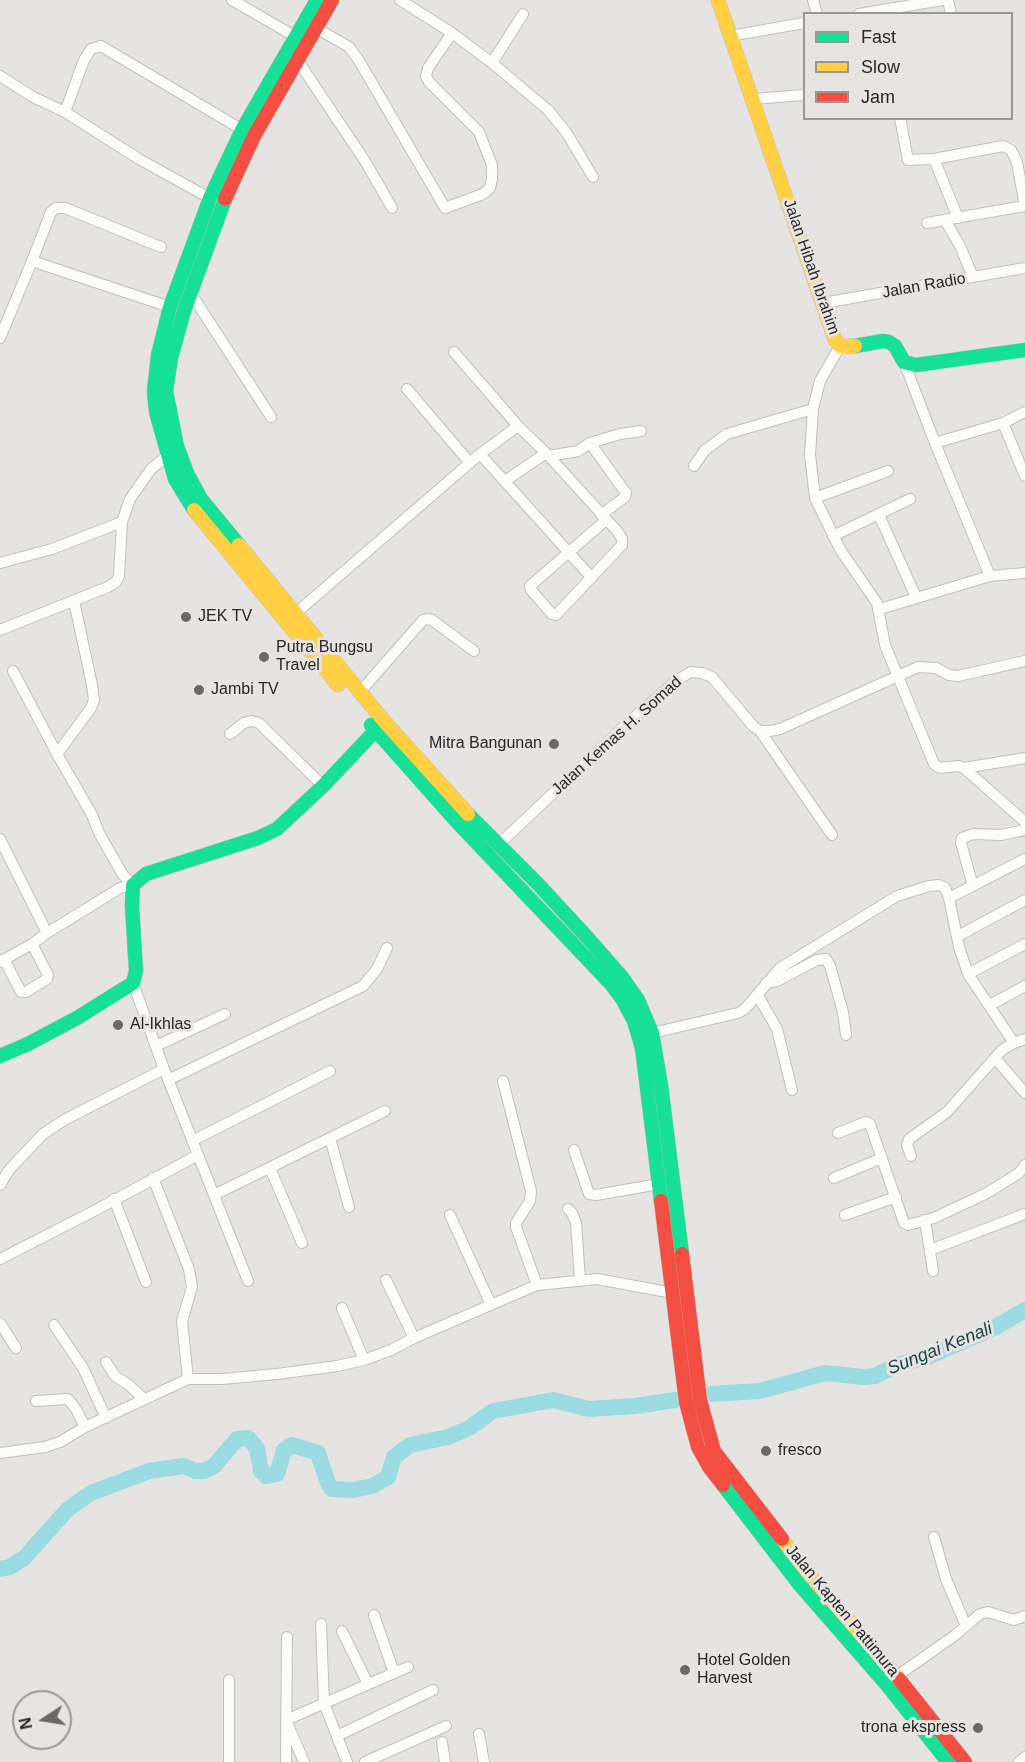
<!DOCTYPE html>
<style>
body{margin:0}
#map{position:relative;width:1025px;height:1762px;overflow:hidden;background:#e5e3e1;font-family:Helvetica,sans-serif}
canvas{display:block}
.legend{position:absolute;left:803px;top:12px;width:210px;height:108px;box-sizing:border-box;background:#e6e3e0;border:2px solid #9a9896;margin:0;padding:8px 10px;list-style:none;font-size:18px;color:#282726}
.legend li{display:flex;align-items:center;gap:12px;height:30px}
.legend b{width:30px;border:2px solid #9a9896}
.north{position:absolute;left:12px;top:1690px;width:60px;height:60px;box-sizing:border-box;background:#e6e3e0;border:2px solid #9a9896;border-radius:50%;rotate:258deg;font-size:16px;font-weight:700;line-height:24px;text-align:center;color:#282726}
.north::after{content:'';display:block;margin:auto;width:21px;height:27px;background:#6a6967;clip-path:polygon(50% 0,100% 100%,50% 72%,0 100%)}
</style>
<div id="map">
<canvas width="1025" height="1762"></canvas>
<ul class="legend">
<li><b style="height:8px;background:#16e098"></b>Fast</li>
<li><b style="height:8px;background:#ffcf43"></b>Slow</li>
<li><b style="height:8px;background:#f24e42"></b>Jam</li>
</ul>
<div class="north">N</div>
</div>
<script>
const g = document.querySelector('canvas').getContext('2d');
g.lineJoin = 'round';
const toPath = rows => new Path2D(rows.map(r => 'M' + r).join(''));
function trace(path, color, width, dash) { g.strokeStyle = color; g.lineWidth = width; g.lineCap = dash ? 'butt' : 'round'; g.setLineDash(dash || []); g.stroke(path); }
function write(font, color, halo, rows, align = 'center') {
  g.font = font + ' Helvetica,sans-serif'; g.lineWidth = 6; g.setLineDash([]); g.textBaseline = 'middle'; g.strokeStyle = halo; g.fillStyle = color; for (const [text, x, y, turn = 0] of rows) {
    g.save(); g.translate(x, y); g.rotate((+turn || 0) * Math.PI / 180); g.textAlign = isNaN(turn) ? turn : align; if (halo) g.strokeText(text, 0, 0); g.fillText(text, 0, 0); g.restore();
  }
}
trace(toPath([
 [710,1394,760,1391,825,1373,864,1377,875,1376,897,1365,930,1356,994,1328,1025,1310],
 [0,1569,10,1567,24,1558,68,1509,91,1493,149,1471,184,1466,195,1471,204,1471,214,1466,237,1439,248,1438,257,1448,261,1471,266,1476,277,1474,284,1450,292,1445,318,1453,328,1483,332,1489,353,1490,373,1486,388,1477,394,1457,410,1445,448,1437,469,1428,493,1411,553,1400,589,1409,635,1406,675,1400]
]), '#99dbe1', 16);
const street = toPath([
 [232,0,296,37],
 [400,0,452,33,492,63,548,110,566,132,593,177],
 [813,0,817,14],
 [948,0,951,14],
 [859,14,942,0],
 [316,28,349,47,358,59,445,208,483,194,490,188,492,179,492,165,479,132,429,82,426,76,428,68,452,33],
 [730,36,804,23],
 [298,61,365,161,392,208],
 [492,63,523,14],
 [0,76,33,97,65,112,139,159,213,200],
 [753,99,804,95],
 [65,112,84,60,91,49,101,46,246,132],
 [900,118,908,160,934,159,1003,146,1011,150,1017,162,1025,206],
 [934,159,958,218],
 [945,220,960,246,973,277],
 [927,223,1025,206],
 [32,261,51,212,56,208,65,208,161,247],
 [190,292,271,417],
 [823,303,1025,268],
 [0,338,32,261,170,307],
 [840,346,820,381,813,409,810,455,815,498,841,551,877,603,885,645,934,764,940,768,958,766,964,768,1025,822],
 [454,352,518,426,546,453,618,532,622,539,622,545,556,615,552,614,531,590,530,586,606,520],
 [904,362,935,443,990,576],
 [407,389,470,463],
 [1003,423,1025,412],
 [590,443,626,493,625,497,601,515],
 [935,443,1003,423,1025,476],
 [480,454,591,577],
 [549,456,578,451,590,443,620,434,641,431],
 [694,466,705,450,727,434,813,409],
 [505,481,546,453],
 [815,498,888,471],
 [879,515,916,597],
 [833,536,910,499],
 [0,563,52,549,122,522],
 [880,609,990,576,1025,573],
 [296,613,480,454,518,426],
 [0,630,108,587,116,582,119,576,122,522,130,499,151,469,167,456],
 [13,671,57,754,92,815,99,833,123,875,133,885],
 [360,692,423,620,427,619,432,620,474,651],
 [760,731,832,835],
 [230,734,244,723,251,721,259,723,323,786],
 [57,754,91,708,94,700,92,685,74,601],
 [964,768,1025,758],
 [0,839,47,933],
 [498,845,629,722,677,680,691,672,702,673,712,677,753,726,760,731,770,731,780,729,918,667,936,668,949,675,958,676,1025,661],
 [973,886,961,843,962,838,973,834,1001,835,1025,830],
 [949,898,1025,859],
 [958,936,1025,900],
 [4,959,21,992,26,992,47,979,48,975,32,944],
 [0,962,32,944,47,933,120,888,133,885],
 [968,974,1025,944],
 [133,983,164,1069,248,1281],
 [766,983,777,981,817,960,826,959,830,966,843,1012,846,1035],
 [757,994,777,1029,792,1090],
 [990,1005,1025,986],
 [652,1033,738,1013,745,1009,780,968,897,896,929,886,939,885,945,888,949,898,959,947,968,974,1014,1043],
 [156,1046,225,1014],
 [995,1058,1025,1093],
 [168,1080,363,986,377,969,387,948],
 [503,1081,531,1191,530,1201,516,1223,516,1227,537,1285],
 [838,1133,866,1122,870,1124,904,1223,908,1225,934,1218,987,1193,1019,1173,1025,1165],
 [330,1138,349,1207],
 [192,1141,330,1071],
 [574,1150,589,1194,596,1195,659,1184],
 [911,1156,907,1145,909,1139,947,1112,1002,1050,1014,1043,1025,1039],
 [270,1168,302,1243],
 [153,1178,189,1269,192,1287,182,1321,188,1379],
 [834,1178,882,1158],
 [0,1185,9,1170,43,1134,66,1119,164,1069],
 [214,1195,385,1111],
 [114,1199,146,1282],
 [568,1209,572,1213,576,1223,580,1279],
 [450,1215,491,1305],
 [845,1215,896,1197],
 [925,1220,933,1271],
 [930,1250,1025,1214],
 [0,1259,94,1211,198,1155],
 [386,1280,414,1338],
 [342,1308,364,1360],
 [0,1323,16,1348],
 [54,1325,83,1368,106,1418],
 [106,1362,115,1376,129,1385,144,1399],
 [36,1401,68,1399,76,1409,85,1427],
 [0,1453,45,1447,60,1442,85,1427,188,1379,222,1379,277,1374,337,1366,364,1360,391,1350,414,1338,537,1285,597,1279,673,1293],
 [934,1537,946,1579,966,1626],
 [374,1615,394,1673],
 [321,1624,324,1703,347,1762],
 [342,1631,368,1684],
 [897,1676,954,1636,980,1614,988,1612,1014,1620,1025,1616],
 [479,1734,484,1762],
 [337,1736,433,1690],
 [442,1742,445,1762],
 [229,1762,229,1680],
 [286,1762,287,1637],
 [304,1762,286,1720,408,1667],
 [365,1762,446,1726],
 [1019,1762,1025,1757]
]);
const fast = toPath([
 [225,199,184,311,171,358,166,391,177,446,187,473,201,499,239,545],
 [855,346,883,341,889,342,895,346,904,362,916,365,1025,350],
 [194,510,175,479,156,412,154,391,158,355,170,307,210,198,242,130,317,0],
 [371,725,458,823,612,985,623,1000,634,1021,642,1048,661,1201],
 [468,814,537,883,586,936,622,977,638,1000,652,1033,661,1085,682,1254],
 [0,1056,28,1044,77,1018,133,983,136,971,132,906,133,885,146,874,258,838,277,829,323,786,376,730],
 [723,1485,799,1584,887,1685,948,1762]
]);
const slow = toPath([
 [718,0,835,340,840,346,855,346],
 [194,510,338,685],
 [239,545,384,721,468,814],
 [782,1539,809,1574,899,1679]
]);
const jam = toPath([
 [225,199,254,136,332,0],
 [661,1201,686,1402,698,1447,709,1467,723,1485],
 [682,1254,700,1400,714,1451,782,1539],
 [899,1679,965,1762]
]);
trace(street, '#c1bfbe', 12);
trace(fast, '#c1bfbe', 15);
trace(slow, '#c1bfbe', 15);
trace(jam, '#c1bfbe', 15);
trace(street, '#fbfbfa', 10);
trace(fast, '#16e098', 14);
trace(slow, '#ffcf43', 14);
trace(jam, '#f24e42', 14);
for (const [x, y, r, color] of [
 [186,617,6,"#6a6967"],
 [264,657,6,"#6a6967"],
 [199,690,6,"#6a6967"],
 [554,744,6,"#6a6967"],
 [118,1025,6,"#6a6967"],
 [766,1451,6,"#6a6967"],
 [685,1670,6,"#6a6967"],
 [978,1728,6,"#6a6967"]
]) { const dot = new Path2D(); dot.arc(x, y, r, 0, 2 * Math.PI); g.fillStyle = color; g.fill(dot); trace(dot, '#e6e3e0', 2); }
write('16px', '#282726', '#e6e3e0', [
 ["Jalan Hibah Ibrahim",811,267,71],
 ["Jalan Radio",924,286,-10],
 ["Jalan Kemas H. Somad",617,736,-42],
 ["Jalan Kapten Pattimura",842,1611,50]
]);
write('16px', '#282726', '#e6e3e0', [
 ["JEK TV",198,617],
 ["Putra Bungsu",276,648],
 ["Travel",276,666],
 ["Jambi TV",211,690],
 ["Mitra Bangunan",542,744,"right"],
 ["Al-Ikhlas",130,1025],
 ["fresco",778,1451],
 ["Hotel Golden",697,1661],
 ["Harvest",697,1679],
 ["trona ekspress",966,1728,"right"]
], 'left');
write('italic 18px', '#184448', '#e6e3e0', [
 ["Sungai Kenali",940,1349,-22]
]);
</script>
